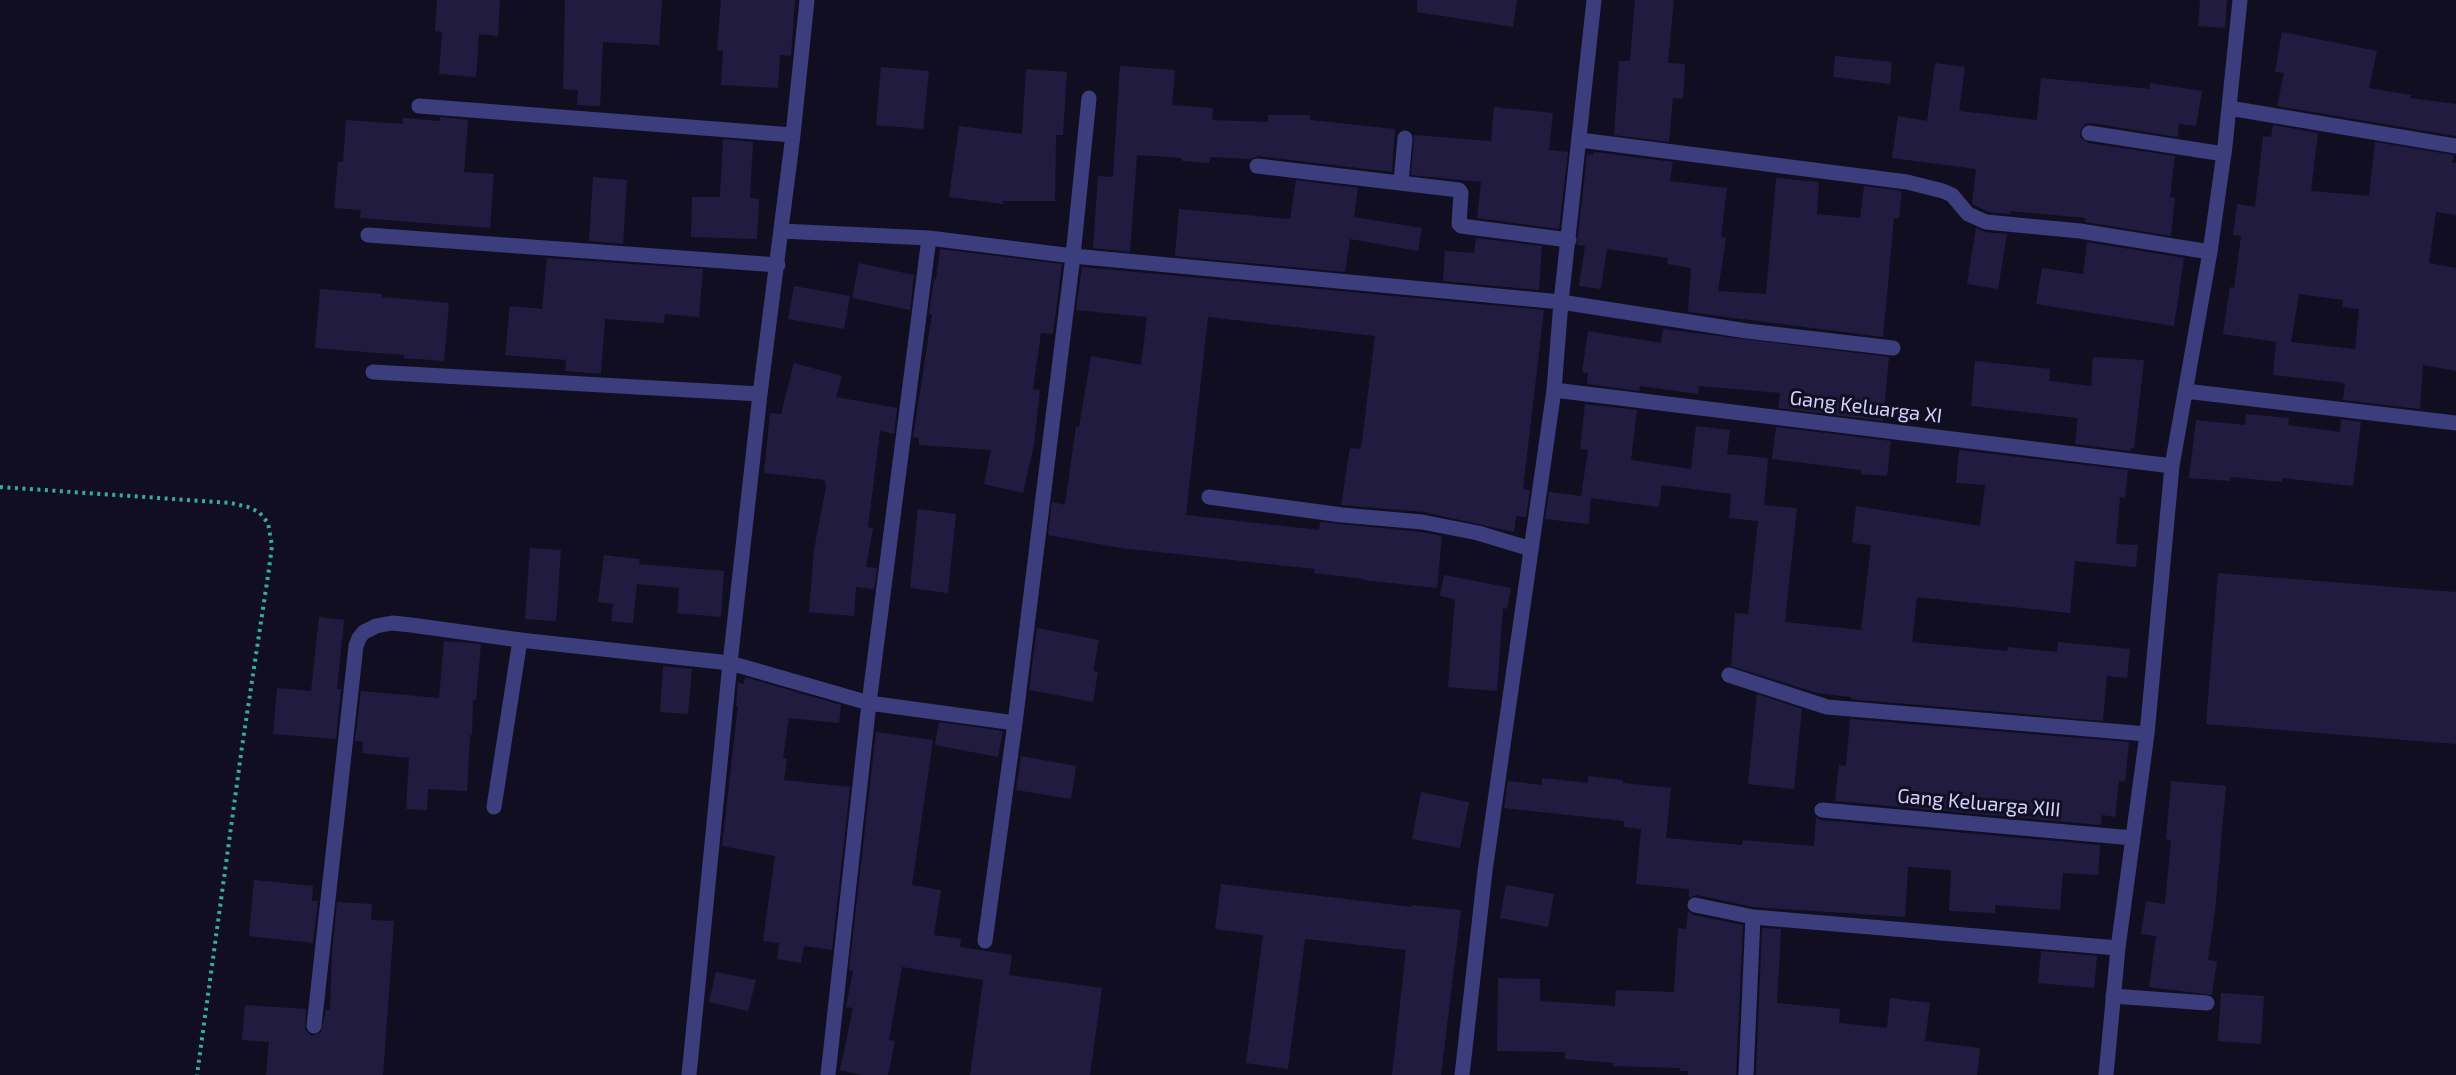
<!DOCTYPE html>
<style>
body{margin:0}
canvas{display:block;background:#100e20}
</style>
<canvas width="2456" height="1075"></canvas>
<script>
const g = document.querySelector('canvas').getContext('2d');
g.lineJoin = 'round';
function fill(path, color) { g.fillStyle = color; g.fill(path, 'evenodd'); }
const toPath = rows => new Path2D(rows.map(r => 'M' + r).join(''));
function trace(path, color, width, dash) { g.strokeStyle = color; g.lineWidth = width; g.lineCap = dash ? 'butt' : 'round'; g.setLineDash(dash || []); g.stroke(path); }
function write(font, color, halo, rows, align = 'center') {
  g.font = font + ' "Exo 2",sans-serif'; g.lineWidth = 6; g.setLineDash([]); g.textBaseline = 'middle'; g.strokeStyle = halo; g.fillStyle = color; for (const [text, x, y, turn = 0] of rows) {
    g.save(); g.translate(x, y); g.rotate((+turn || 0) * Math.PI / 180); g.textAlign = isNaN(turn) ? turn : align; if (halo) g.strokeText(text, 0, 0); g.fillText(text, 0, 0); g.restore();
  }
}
fill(toPath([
 [437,0,500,0,498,36,479,34,476,77,439,74,442,32,435,31],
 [565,0,662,0,659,45,603,42,600,106,577,105,578,90,563,89],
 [721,0,795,0,791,56,780,55,778,88,721,85,723,50,717,50],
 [1417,0,1517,0,1513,27,1417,12],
 [1635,0,1674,0,1668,63,1685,64,1683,99,1673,98,1669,142,1614,135,1619,61,1630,61],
 [2200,0,2227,0,2225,28,2198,26],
 [2282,32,2377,51,2369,88,2411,95,2410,98,2456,104,2456,136,2277,106,2284,73,2275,72],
 [1835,56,1892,62,1890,84,1833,77],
 [1935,63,1965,67,1959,111,2037,120,2041,78,2150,89,2150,83,2202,91,2196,126,2179,124,2178,137,2091,123,2085,124,2080,131,2080,137,2088,143,2175,156,2170,197,2175,198,2171,236,2085,222,2085,218,2010,211,2010,214,1989,212,1972,204,1976,169,1892,158,1898,116,1927,121],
 [1120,66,1175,70,1172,105,1213,108,1212,120,1268,122,1268,115,1310,115,1310,120,1395,129,1392,172,1258,156,1251,159,1210,157,1209,163,1182,161,1182,158,1137,155,1130,252,1093,248,1098,176,1113,177],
 [881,67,929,71,923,129,876,125],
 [1026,69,1067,72,1063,135,1056,135,1055,201,1003,201,1003,204,949,197,959,126,1022,134],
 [1494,107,1553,113,1549,150,1568,152,1559,229,1477,218,1481,182,1411,175,1414,135,1491,141],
 [440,117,468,120,464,172,494,174,490,228,360,218,361,210,334,208,338,162,343,162,346,120,403,124,403,118,440,121],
 [2273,125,2318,133,2311,191,2369,196,2375,142,2454,155,2452,163,2456,163,2456,215,2436,212,2429,263,2456,268,2456,371,2423,365,2420,409,2343,400,2345,383,2273,375,2276,342,2223,334,2230,287,2234,288,2241,236,2233,235,2237,204,2255,207,2263,136,2271,137],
 [2299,294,2343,300,2342,307,2359,309,2355,349,2291,342],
 [723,139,753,142,750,198,759,199,757,239,691,237,692,197,720,197],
 [1594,152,1673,162,1670,181,1727,188,1721,237,1726,238,1718,291,1766,294,1776,178,1819,182,1817,214,1860,218,1864,186,1902,191,1899,218,1894,218,1883,337,1688,312,1691,268,1667,264,1668,258,1607,249,1601,289,1579,286,1585,246,1577,245,1578,236,1587,154,1593,155],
 [593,177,627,180,623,244,589,241],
 [1296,180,1358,188,1354,217,1422,228,1418,251,1350,239,1345,272,1175,256,1179,209,1290,219],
 [1976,228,1985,232,2007,234,1998,289,1967,284],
 [1476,238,1542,246,1539,290,1443,281,1445,251,1474,253],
 [2087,242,2184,258,2174,326,2036,304,2042,268,2083,274],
 [940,249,1062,264,1053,334,1041,333,1033,389,1040,390,1034,444,1023,493,984,484,991,450,919,445,919,438,913,437,932,314,929,314,934,279,936,279],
 [547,258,703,269,699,317,665,314,664,323,605,319,601,374,565,371,566,360,505,355,510,306,542,309],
 [859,263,914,275,910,310,852,298],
 [1082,267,1544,310,1523,489,1530,490,1526,517,1516,516,1514,532,1424,512,1341,505,1350,448,1361,449,1375,336,1208,317,1186,515,1319,530,1320,522,1421,532,1442,536,1437,588,1363,580,1364,579,1314,573,1315,569,1121,548,1048,535,1052,502,1065,505,1076,426,1079,427,1091,356,1141,365,1147,317,1076,310],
 [794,286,850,296,844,329,788,319],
 [320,289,382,294,382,297,449,303,444,361,404,358,404,355,315,348],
 [1663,329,1889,357,1883,421,1778,408,1780,393,1699,386,1698,394,1640,386,1639,391,1587,384,1588,373,1582,372,1588,331,1661,343],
 [2093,357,2144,360,2134,448,2131,448,2131,451,2075,444,2078,418,1971,406,1975,361,2050,369,2049,381,2091,386],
 [794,363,842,376,836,397,897,408,894,434,880,431,868,527,873,528,866,567,877,568,874,589,856,587,854,616,809,612,814,550,826,487,825,480,764,473,770,413,781,414],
 [1585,404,1637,410,1631,460,1691,469,1696,426,1730,430,1727,454,1768,458,1764,505,1797,508,1785,622,1861,630,1871,545,1852,543,1856,506,1980,526,1985,485,1956,483,1959,450,2128,470,2125,498,2120,497,2116,544,2138,545,2136,567,2075,561,2070,613,1917,597,1912,642,2007,651,2008,647,2057,652,2058,642,2130,649,2127,678,2107,676,2103,721,1851,699,1851,697,1817,693,1731,666,1735,613,1748,614,1758,521,1729,518,1731,494,1662,485,1659,507,1591,498,1589,524,1545,519,1549,492,1581,496,1588,450,1580,449],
 [2246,414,2289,418,2288,425,2340,432,2341,419,2361,422,2353,486,2283,478,2282,482,2230,477,2230,481,2189,478,2196,420,2245,425],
 [1776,427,1891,441,1887,476,1861,474,1861,470,1772,459],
 [918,509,956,514,948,593,910,588],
 [530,548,561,550,556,621,525,619],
 [604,555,640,559,639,564,724,571,721,617,677,613,679,588,637,584,633,623,611,621,613,604,598,602],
 [2218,573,2456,592,2456,744,2206,724],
 [1444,575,1511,588,1507,609,1503,608,1497,691,1448,687,1455,599,1440,596],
 [319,617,344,620,337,689,341,689,336,739,273,734,277,688,311,691],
 [1037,628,1099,640,1093,671,1098,672,1093,702,1029,690],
 [444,641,481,644,476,700,473,700,472,735,470,735,467,791,428,789,427,810,406,809,409,758,362,753,363,741,355,741,361,691,439,698],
 [663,666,692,669,688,714,660,712],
 [745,677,841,705,839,723,789,718,783,758,787,759,784,780,850,787,832,950,804,946,801,963,777,959,779,943,763,941,775,856,722,846,738,706,736,706,738,683,744,684],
 [1757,694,1802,709,1794,789,1748,784],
 [1850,719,2129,742,2125,782,2119,781,2115,817,2102,815,2101,825,1835,801,1839,765,1846,766],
 [939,722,1003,731,998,757,935,745],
 [876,732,933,740,912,885,941,890,934,935,961,939,960,947,1012,955,1009,975,1102,988,1090,1075,970,1075,983,980,902,967,889,1040,895,1041,888,1075,862,1075,840,1070,853,1008,846,1007,853,971,849,970],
 [1021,756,1076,766,1071,799,1016,790],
 [1588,776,1623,780,1623,783,1671,788,1666,838,1742,845,1743,840,1814,846,1816,817,1821,820,2100,845,2098,875,2063,873,2060,910,1995,905,1995,913,1949,911,1951,870,1908,867,1905,917,1754,907,1697,895,1689,898,1689,889,1636,884,1641,829,1624,827,1624,821,1504,808,1508,781,1542,785,1542,778,1588,783],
 [2171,781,2226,786,2215,911,2208,960,2217,961,2212,995,2149,987,2156,936,2141,934,2146,901,2165,904,2171,840,2166,839],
 [1421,792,1469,802,1460,848,1412,839],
 [254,880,313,886,312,901,318,901,313,943,249,936],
 [1221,884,1412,907,1412,905,1461,910,1441,1075,1392,1075,1406,950,1305,939,1288,1069,1246,1063,1263,935,1215,929],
 [1506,885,1554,894,1548,927,1500,918],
 [337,902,372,904,371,920,394,921,383,1075,266,1075,269,1042,242,1040,245,1005,306,1009,305,1030,312,1036,321,1032,326,1010,330,1010,332,953],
 [1688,911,1693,915,1743,925,1736,1075,1688,1075,1688,1071,1680,1071,1680,1068,1613,1066,1614,1063,1565,1059,1565,1052,1497,1051,1498,978,1540,979,1540,1001,1615,1006,1616,990,1674,992,1678,928,1686,929],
 [1762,928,1781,929,1777,1003,1840,1009,1839,1023,1887,1028,1890,998,1930,1003,1925,1041,1980,1048,1977,1075,1756,1075],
 [2041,951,2097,956,2094,988,2038,983],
 [716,972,756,980,748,1011,709,1002],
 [2221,993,2264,996,2261,1044,2218,1041]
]), '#211b40');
trace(toPath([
 [0,487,231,503,248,507,259,512,268,523,272,546,269,569,242,747,197,1075]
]), '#34ac9e', 4, [3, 4.5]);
trace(toPath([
 [2089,133,2224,154],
 [1209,497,1342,515,1422,522,1478,533,1531,549],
 [494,807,520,640],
 [2113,996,2207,1003]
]), '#3b3d7d', 15);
trace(toPath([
 [419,106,793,135],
 [2229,108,2456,146],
 [1580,140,1907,182,1943,191,1952,195,1968,214,1986,222,2080,231,2210,252],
 [1257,166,1459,190,1461,193,1459,224,1461,226,1569,240],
 [1401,182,1405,138],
 [781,231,929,238,1073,256,1561,302,1747,331,1893,348],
 [368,235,778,265],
 [373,372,760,394],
 [1554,390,2172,466],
 [2185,391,2456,423],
 [1729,675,1827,707,2147,734],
 [1822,810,2133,838],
 [1695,905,1753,917,2118,948],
 [985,941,1015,723,1073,256,1089,98],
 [314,1026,356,646,359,638,364,632,376,626,392,623,411,625,520,640,730,663,869,703,1015,723],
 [689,1075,730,663,760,394,793,135,807,0],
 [828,1075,869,703,929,238],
 [1462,1075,1485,871,1554,390,1561,302,1594,0],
 [1746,1075,1753,917],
 [2106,1075,2118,948,2147,734,2172,466,2210,252,2225,146,2240,0]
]), '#3b3d7d', 15);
write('20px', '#d2d0fd', '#100e20', [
 ["Gang Keluarga XI",1866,407,7],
 ["Gang Keluarga XIII",1979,803,5]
]);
</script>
